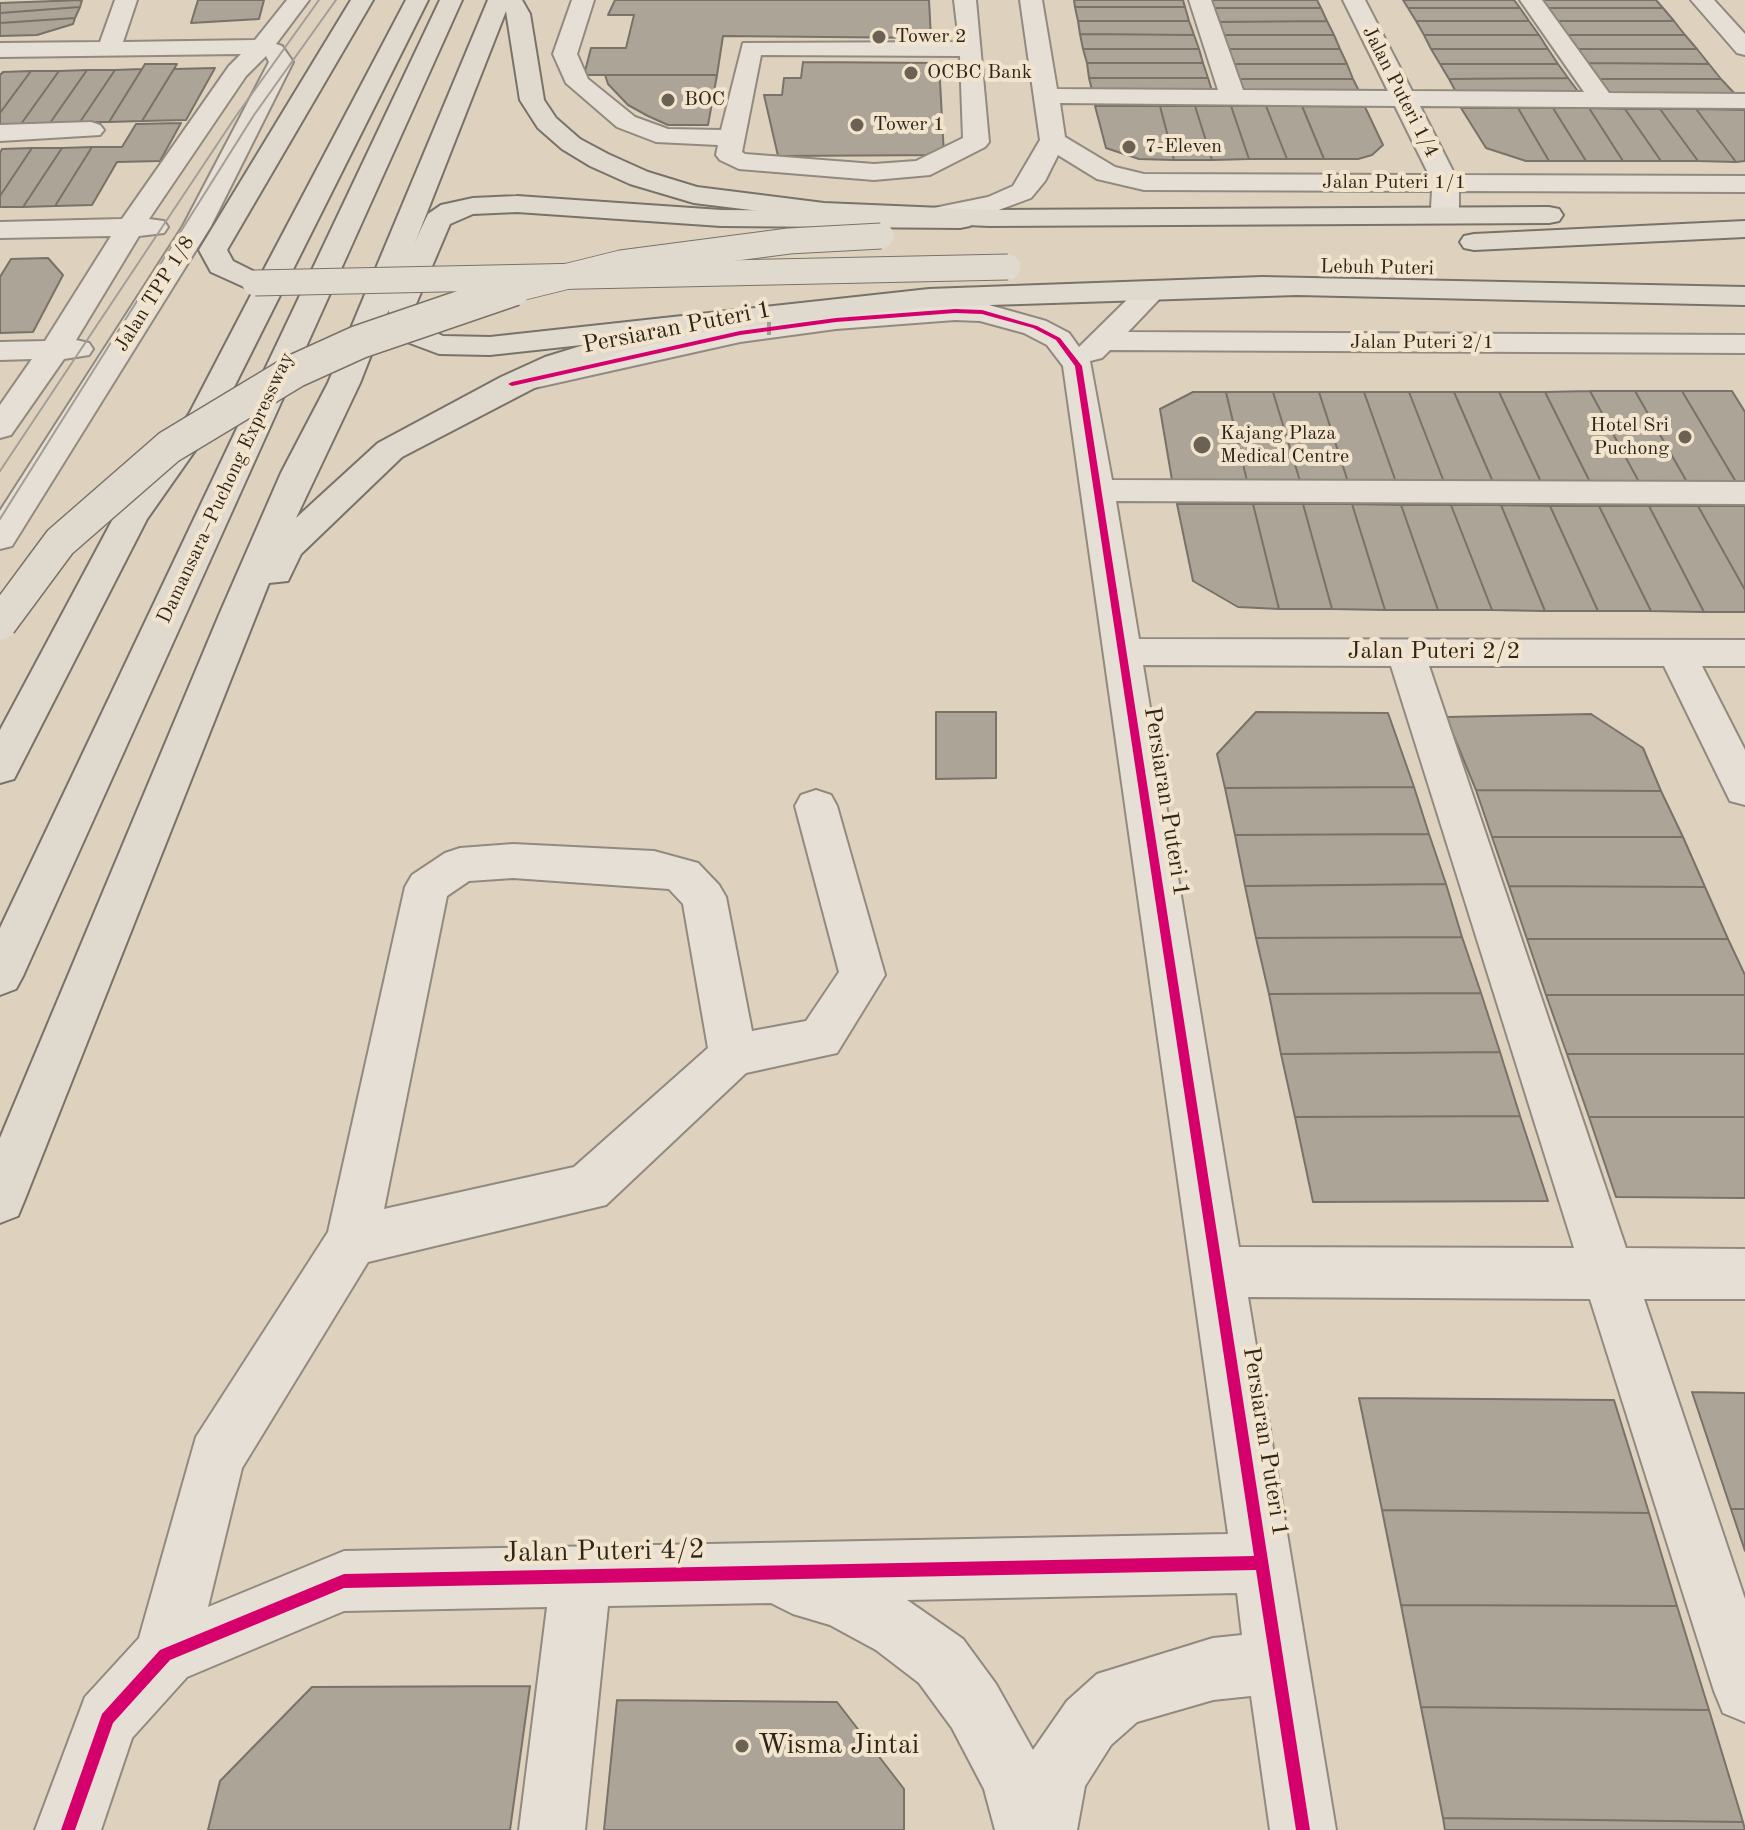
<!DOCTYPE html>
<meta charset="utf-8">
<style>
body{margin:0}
canvas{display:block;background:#ded2bf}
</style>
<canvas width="1745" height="1830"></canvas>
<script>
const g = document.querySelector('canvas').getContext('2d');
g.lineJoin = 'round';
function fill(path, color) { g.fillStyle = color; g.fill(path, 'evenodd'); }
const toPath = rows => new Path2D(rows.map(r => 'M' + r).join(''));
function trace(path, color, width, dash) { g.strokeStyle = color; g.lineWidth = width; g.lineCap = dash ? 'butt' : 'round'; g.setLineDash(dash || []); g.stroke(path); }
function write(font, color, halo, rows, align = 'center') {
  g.font = font + ' "Old Standard TT",serif'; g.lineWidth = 8; g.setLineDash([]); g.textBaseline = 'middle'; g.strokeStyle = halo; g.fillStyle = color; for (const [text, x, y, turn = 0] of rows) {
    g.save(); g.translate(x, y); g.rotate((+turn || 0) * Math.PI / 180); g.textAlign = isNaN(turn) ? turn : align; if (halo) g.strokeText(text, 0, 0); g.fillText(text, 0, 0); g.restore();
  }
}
const building = toPath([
 [82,0,80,7,0,13,0,3,82,0],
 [198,0,264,0,259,19,191,23,198,0],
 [929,0,931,38,723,36,717,75,584,75,591,48,626,48,634,15,608,15,615,0,929,0],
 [1074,0,1183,0,1185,7,1075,7,1074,0],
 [1209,0,1317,0,1321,8,1211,8,1209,0],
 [1403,0,1514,0,1520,8,1408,8,1403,0],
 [1541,0,1656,0,1663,8,1546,8,1541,0],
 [80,7,75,18,0,23,0,13,80,7],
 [1075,7,1185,7,1189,21,1078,21,1075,7],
 [1211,8,1321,8,1327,21,1216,22,1211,8],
 [1408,8,1520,8,1529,21,1416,21,1408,8],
 [1546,8,1663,8,1674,21,1556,21,1546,8],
 [75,18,73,24,37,35,0,36,0,23,75,18],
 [1078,21,1189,21,1194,35,1080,34,1078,21],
 [1327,21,1334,35,1221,35,1216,22,1327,21],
 [1416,21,1529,21,1539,35,1424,35,1416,21],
 [1556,21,1674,21,1685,35,1565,35,1556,21],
 [1080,34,1194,35,1199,49,1083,49,1080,34],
 [1221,35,1334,35,1340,49,1226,49,1221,35],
 [1424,35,1539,35,1548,49,1431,49,1424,35],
 [1565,35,1685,35,1697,49,1575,49,1565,35],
 [1083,49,1199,49,1203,63,1087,63,1083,49],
 [1226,49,1340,49,1347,64,1232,64,1226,49],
 [1431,49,1548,49,1558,64,1440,64,1431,49],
 [1575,49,1697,49,1709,64,1586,63,1575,49],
 [803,62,939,63,944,155,778,156,764,95,782,95,784,78,801,78,803,62],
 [1087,63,1203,63,1208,78,1089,78,1087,63],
 [1586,63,1709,64,1721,79,1596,79,1586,63],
 [145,64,177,64,142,121,109,122,145,64],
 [1232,64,1347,64,1353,79,1237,79,1232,64],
 [1440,64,1558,64,1568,78,1449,79,1440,64],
 [215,68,186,120,142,121,174,69,215,68],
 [142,69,109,122,80,122,115,70,142,69],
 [87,70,50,123,21,124,59,71,87,70],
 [87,70,115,70,80,122,50,123,87,70],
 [31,71,0,113,0,75,3,72,31,71],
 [31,71,59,71,21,124,0,124,0,113,31,71],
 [605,75,717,75,708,125,668,125,648,116,628,105,608,84,605,75],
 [1089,78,1208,78,1213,94,1093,94,1089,78],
 [1568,78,1580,94,1457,94,1449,79,1568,78],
 [1237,79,1353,79,1361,95,1243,95,1237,79],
 [1596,79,1721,79,1735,94,1607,94,1596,79],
 [1095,106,1160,106,1174,160,1139,159,1106,148,1095,106],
 [1160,106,1195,106,1212,160,1174,160,1160,106],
 [1195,106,1231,106,1249,159,1212,160,1195,106],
 [1231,106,1266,106,1287,159,1249,159,1231,106],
 [1266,106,1302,106,1324,159,1287,159,1266,106],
 [1302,106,1365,107,1383,145,1372,155,1358,159,1324,159,1302,106],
 [1461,108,1518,108,1549,161,1526,161,1486,148,1461,108],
 [1518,108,1553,108,1586,161,1549,161,1518,108],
 [1553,108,1589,108,1623,161,1586,161,1553,108],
 [1589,108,1625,109,1661,161,1623,161,1589,108],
 [1625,109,1660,109,1698,161,1661,161,1625,109],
 [1660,109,1696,109,1736,162,1698,161,1660,109],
 [1696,109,1745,110,1745,161,1736,162,1696,109],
 [181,123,160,161,117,162,92,205,55,206,92,147,122,147,136,124,181,123],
 [92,147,55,206,23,207,62,148,92,147],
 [32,148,0,196,0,153,2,149,32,148],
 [32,148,62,148,23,207,0,207,0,196,32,148],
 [48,258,63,275,33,332,0,333,0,277,11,259,48,258],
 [1590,391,1635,391,1687,482,1639,482,1590,391],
 [1590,391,1639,482,1590,482,1545,392,1590,391],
 [1635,391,1682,391,1736,482,1687,482,1635,391],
 [1682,391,1732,391,1745,412,1745,482,1736,482,1682,391],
 [1193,392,1226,392,1247,481,1172,480,1160,409,1193,392],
 [1226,392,1273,392,1300,481,1247,481,1226,392],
 [1273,392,1319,392,1348,482,1300,481,1273,392],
 [1319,392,1364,392,1396,482,1348,482,1319,392],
 [1364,392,1409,392,1444,482,1396,482,1364,392],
 [1409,392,1454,392,1493,482,1444,482,1409,392],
 [1454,392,1499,392,1541,482,1493,482,1454,392],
 [1499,392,1545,392,1590,482,1541,482,1499,392],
 [1177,504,1253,504,1279,609,1238,607,1193,581,1177,504],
 [1253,504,1303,504,1332,609,1279,609,1253,504],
 [1303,504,1352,504,1385,610,1332,609,1303,504],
 [1352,504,1401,505,1438,610,1385,610,1352,504],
 [1401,505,1451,505,1492,610,1438,610,1401,505],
 [1451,505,1501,505,1545,611,1492,610,1451,505],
 [1501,505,1550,506,1598,611,1545,611,1501,505],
 [1550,506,1599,506,1651,611,1598,611,1550,506],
 [1599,506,1649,506,1704,612,1651,611,1599,506],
 [1649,506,1698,506,1745,590,1745,612,1704,612,1649,506],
 [1698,506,1745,506,1745,590,1698,506],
 [936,712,996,712,996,778,936,779,936,712],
 [1256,712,1388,713,1414,787,1225,788,1217,754,1256,712],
 [1591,714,1643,748,1661,791,1476,790,1446,717,1591,714],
 [1414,787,1429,834,1235,835,1225,788,1414,787],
 [1476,790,1661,791,1683,837,1492,837,1476,790],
 [1429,834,1446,884,1245,886,1235,835,1429,834],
 [1492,837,1683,837,1705,887,1509,886,1492,837],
 [1446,884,1462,937,1256,938,1245,886,1446,884],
 [1509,886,1705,887,1728,939,1527,939,1509,886],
 [1462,937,1481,993,1269,994,1256,938,1462,937],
 [1527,939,1728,939,1745,975,1745,995,1546,995,1527,939],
 [1481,993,1500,1052,1281,1054,1269,994,1481,993],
 [1546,995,1745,995,1745,1054,1567,1054,1546,995],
 [1500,1052,1520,1116,1295,1117,1281,1054,1500,1052],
 [1567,1054,1745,1054,1745,1117,1589,1117,1567,1054],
 [1520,1116,1548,1201,1313,1202,1295,1117,1520,1116],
 [1589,1117,1745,1117,1745,1198,1616,1197,1589,1117],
 [1692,1392,1745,1393,1745,1509,1731,1509,1692,1392],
 [1359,1398,1614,1400,1649,1513,1382,1510,1359,1398],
 [1731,1509,1745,1509,1745,1551,1731,1509],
 [1382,1510,1649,1513,1677,1606,1401,1605,1382,1510],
 [1401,1605,1677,1606,1709,1710,1421,1707,1401,1605],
 [530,1686,510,1830,208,1830,220,1781,312,1687,530,1686],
 [617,1700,837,1702,904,1789,904,1830,604,1830,617,1700],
 [1421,1707,1709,1710,1743,1822,1443,1818,1421,1707],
 [1443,1818,1743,1822,1745,1830,1445,1830,1443,1818]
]);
fill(building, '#aca497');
trace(building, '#797268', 2);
const minor = toPath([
 [115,0,137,0,123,42,255,40,287,0,309,0,276,44,282,46,293,62,211,226,12,546,0,549,0,511,183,226,269,62,266,56,246,76,149,219,164,221,168,227,164,233,139,236,76,340,89,343,93,349,89,355,64,359,11,435,0,438,0,405,32,359,0,360,0,342,45,341,111,236,0,238,0,222,122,219,229,66,241,54,0,57,0,43,100,42,115,0],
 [572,0,594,0,577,54,588,79,635,117,668,129,721,130,743,43,959,42,954,0,976,0,989,142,985,147,930,175,874,180,739,169,720,160,716,155,718,145,656,142,617,127,566,83,553,54,572,0],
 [761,55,960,56,963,138,916,161,874,164,745,154,742,152,761,55],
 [1020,0,1042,0,1057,89,1218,90,1189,0,1211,0,1243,90,1388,91,1343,0,1365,0,1412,91,1584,92,1520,0,1542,0,1609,93,1745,94,1745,108,1420,106,1455,175,1745,176,1745,192,1459,191,1459,208,1455,214,1445,216,1435,214,1431,208,1432,191,1144,190,1097,179,1058,155,1045,181,1031,198,996,211,939,223,929,221,925,215,929,209,988,197,1013,186,1040,140,1020,0],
 [1060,103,1395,106,1429,175,1144,174,1115,167,1065,137,1060,103],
 [1691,0,1714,0,1745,34,1745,55,1737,53,1691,0],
 [91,122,100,125,104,130,100,135,0,141,0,125,91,122],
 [1151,283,1161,286,1166,292,1128,332,1745,335,1745,353,1110,350,1102,358,1090,361,1112,480,1745,482,1745,504,1116,501,1139,639,1745,640,1745,666,1702,666,1745,750,1745,805,1730,801,1664,666,1429,666,1626,1248,1745,1249,1745,1299,1644,1299,1745,1599,1745,1722,1723,1713,1714,1691,1590,1299,1248,1297,1336,1830,1270,1830,1251,1696,1213,1700,1137,1722,1111,1745,1085,1786,1077,1830,995,1830,984,1789,952,1728,919,1683,876,1650,830,1625,793,1614,771,1603,608,1606,585,1830,519,1830,547,1607,344,1611,187,1677,132,1738,101,1830,35,1830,85,1697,139,1638,196,1437,328,1232,405,887,412,875,445,853,460,848,513,844,654,851,698,863,719,885,726,897,752,1031,806,1021,839,972,795,806,801,795,816,790,831,795,837,806,885,975,837,1053,746,1073,606,1205,368,1262,242,1468,208,1607,344,1551,1228,1534,1063,366,1047,345,1024,333,980,321,955,320,836,329,740,342,516,392,505,390,500,383,505,376,516,374,740,324,836,311,955,302,982,303,1046,321,1069,333,1079,347,1141,286,1151,283],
 [1143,665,1391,666,1574,1248,1239,1247,1143,665],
 [513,878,669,889,683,904,708,1048,574,1167,384,1209,447,896,469,881,513,878],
 [1237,1593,1242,1635,1213,1638,1097,1674,1067,1701,1033,1750,996,1684,963,1639,907,1600,1237,1593]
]);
const major = toPath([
 [517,196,721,210,960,212,970,214,974,220,970,226,960,228,721,226,517,212,473,214,450,224,416,304,423,327,443,336,490,337,929,289,1262,277,1745,287,1745,305,1297,295,929,307,490,355,439,354,399,339,386,304,428,214,441,205,473,198,517,196],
 [1745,221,1745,237,1474,250,1464,248,1460,242,1464,236,1474,234,1745,221]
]);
const highway = toPath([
 [351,0,373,0,227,250,233,261,261,275,406,0,428,0,220,415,147,519,14,779,0,783,0,730,114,517,189,414,253,291,211,272,199,250,351,0],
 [440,0,462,0,23,976,16,989,0,995,0,928,440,0],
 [488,0,522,0,530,14,544,100,556,118,580,139,608,154,648,172,697,187,824,203,990,210,1549,207,1559,209,1563,215,1559,221,1549,223,990,226,824,219,694,203,630,184,590,166,562,149,538,128,520,100,506,11,360,383,296,518,378,443,501,377,545,357,613,336,703,315,714,318,718,324,714,330,622,352,567,371,402,457,301,554,288,581,269,583,25,1199,18,1216,0,1223,0,1138,219,615,281,473,328,383,488,0]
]);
trace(minor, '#928a7e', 4);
trace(major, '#797268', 4);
trace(highway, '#797268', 4);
fill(minor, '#e5dfd5');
fill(major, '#e0d9ce');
fill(highway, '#e0d9ce');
trace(toPath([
 [0,471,236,116,319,0],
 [0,519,254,115,336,0]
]), '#a39e96', 2);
const majorBridge = toPath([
 [255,283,1008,267]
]);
const highwayBridgeFar1 = toPath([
 [508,291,621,263,789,241,881,236]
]);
const highwayBridge = toPath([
 [0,623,60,542,169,447,295,371,359,342,514,289]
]);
trace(majorBridge, '#797268', 27, []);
trace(highwayBridgeFar1, '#797268', 27, []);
trace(highwayBridge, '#797268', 36, []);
trace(toPath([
 [769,314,769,335]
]), '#a39e96', 4, [5, 3]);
trace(majorBridge, '#e0d9ce', 25);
trace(highwayBridgeFar1, '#e0d9ce', 25);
trace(highwayBridge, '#e0d9ce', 33);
fill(toPath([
 [955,309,982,310,1037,326,1060,338,1082,366,1310,1830,1296,1830,1256,1570,344,1588,170,1660,113,1723,75,1830,61,1830,102,1714,160,1650,344,1574,1254,1556,1075,366,1056,340,1033,328,982,314,955,313,836,322,740,335,512,386,508,384,512,382,740,331,836,318,955,309]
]), '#d6006c');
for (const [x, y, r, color] of [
 [879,37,8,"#6b6254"],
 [911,73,8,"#6b6254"],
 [668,100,8,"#6b6254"],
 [857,125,8,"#6b6254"],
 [1129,147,8,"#6b6254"],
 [1685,437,8,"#6b6254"],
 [1202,445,10,"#6b6254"],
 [742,1746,8,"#6b6254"]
]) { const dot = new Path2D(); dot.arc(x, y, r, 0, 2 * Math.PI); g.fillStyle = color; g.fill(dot); trace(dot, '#f2e4cd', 3); }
write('20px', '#2d251a', '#f2e4cd', [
 ["Tower 2",895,37],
 ["OCBC Bank",927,73],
 ["BOC",684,100],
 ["Tower 1",873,125],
 ["7-Eleven",1145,147],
 ["Hotel Sri",1669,426,"right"],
 ["Puchong",1669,449,"right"],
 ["Kajang Plaza",1220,434],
 ["Medical Centre",1220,457]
], 'left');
write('20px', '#2d251a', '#f2e4cd', [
 ["Jalan Puteri 1/4",1400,92,63],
 ["Jalan Puteri 1/1",1394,183],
 ["Lebuh Puteri",1377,268,1],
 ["Jalan TPP 1/8",155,294,-58],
 ["Jalan Puteri 2/1",1422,343],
 ["Damansara–Puchong Expressway",226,488,-65]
]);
write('24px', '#2d251a', '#f2e4cd', [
 ["Persiaran Puteri 1",677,328,-11],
 ["Jalan Puteri 2/2",1434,652],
 ["Persiaran Puteri 1",1166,802,81],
 ["Persiaran Puteri 1",1265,1442,81]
]);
write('28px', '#2d251a', '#f2e4cd', [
 ["Jalan Puteri 4/2",604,1552,-1]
]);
write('28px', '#2d251a', '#f2e4cd', [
 ["Wisma Jintai",758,1746]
], 'left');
</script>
